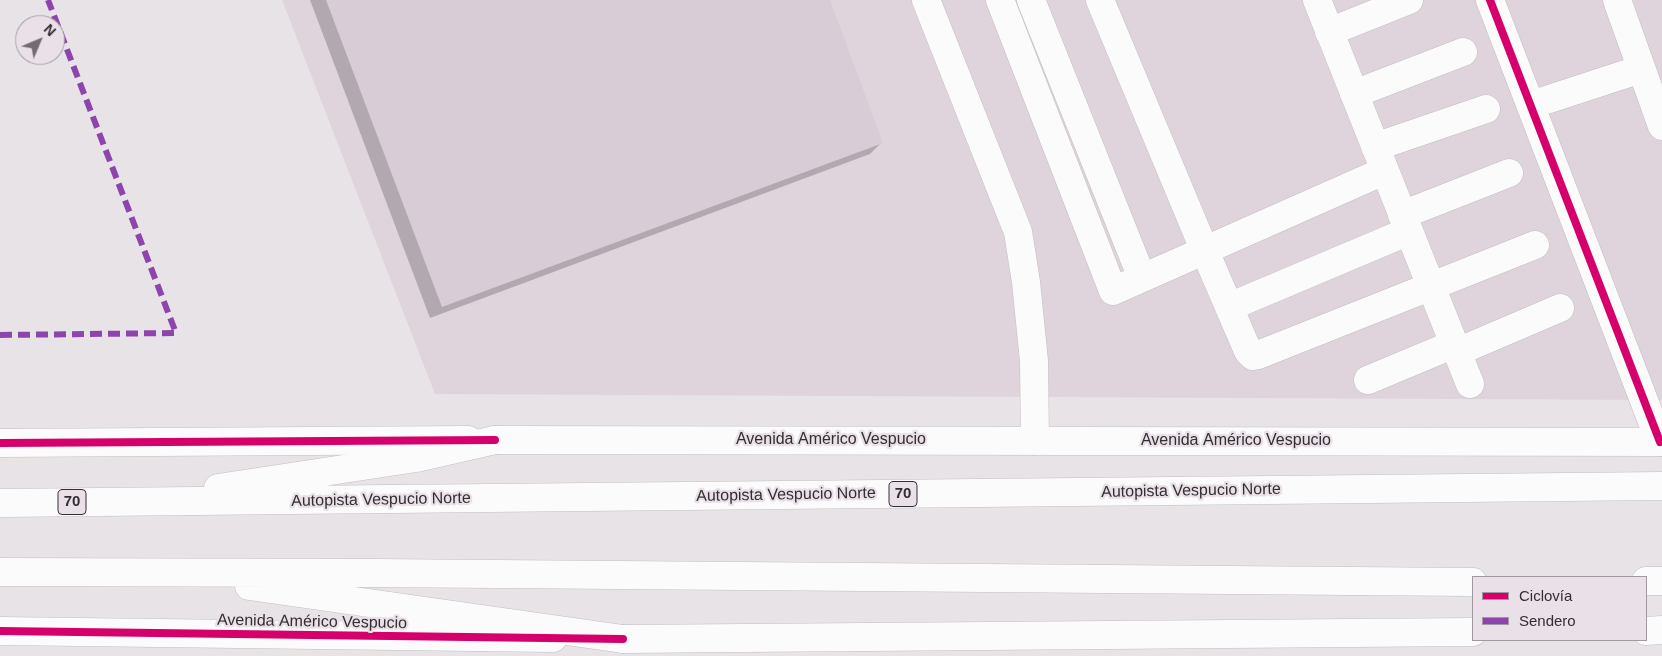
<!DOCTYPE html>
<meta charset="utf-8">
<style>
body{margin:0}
#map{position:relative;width:1662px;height:656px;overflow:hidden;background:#e8e3e7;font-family:Helvetica,sans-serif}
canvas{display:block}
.legend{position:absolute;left:1472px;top:576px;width:175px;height:65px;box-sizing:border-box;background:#eae1e8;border:1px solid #a0999f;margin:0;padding:6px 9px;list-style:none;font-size:15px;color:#322e31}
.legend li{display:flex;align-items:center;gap:10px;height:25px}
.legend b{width:25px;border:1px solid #a0999f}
.north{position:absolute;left:15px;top:15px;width:50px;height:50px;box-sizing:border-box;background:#eae1e8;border:1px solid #a0999f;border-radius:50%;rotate:45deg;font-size:14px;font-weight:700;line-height:20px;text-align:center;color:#322e31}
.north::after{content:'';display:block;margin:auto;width:18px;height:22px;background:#726d71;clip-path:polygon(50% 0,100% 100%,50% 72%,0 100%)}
</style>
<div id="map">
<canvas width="1662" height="656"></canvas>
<ul class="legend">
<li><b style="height:6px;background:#d6006c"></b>Ciclovía</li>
<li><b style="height:6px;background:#8e44ad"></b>Sendero</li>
</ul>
<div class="north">N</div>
</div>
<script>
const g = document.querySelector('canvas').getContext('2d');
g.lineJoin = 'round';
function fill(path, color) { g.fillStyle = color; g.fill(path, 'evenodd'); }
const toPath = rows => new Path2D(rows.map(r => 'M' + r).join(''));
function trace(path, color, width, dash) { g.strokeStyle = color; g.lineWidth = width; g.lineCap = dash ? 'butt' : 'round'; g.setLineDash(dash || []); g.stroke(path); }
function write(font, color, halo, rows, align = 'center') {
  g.font = font + ' Helvetica,sans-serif'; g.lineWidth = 4.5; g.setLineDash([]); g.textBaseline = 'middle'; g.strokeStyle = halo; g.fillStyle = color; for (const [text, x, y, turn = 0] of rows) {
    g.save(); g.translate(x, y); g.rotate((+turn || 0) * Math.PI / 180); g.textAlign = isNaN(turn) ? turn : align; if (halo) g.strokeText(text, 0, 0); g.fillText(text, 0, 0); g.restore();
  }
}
fill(toPath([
 [282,0,1662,0,1662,400,435,394]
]), '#dfd4dc');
fill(toPath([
 [310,0,828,0,882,142,870,154,430,318]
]), '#0003');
fill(toPath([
 [326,0,830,0,883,143,442,307]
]), '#d8cdd6');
const minor = toPath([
 [926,0,1018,232,1026,282,1034,361,1035,441],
 [1000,0,1113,291,1384,171],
 [1031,0,1142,278],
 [1100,0,1204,249,1248,351,1253,356,1258,355,1535,245],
 [1317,0,1470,384],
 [1490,0,1660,442],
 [1617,0,1662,126],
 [1329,32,1409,0],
 [1354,94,1463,52],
 [1531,105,1641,69],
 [1375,147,1486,109],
 [1402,215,1509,173],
 [1229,307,1409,231],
 [1457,352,1560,308],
 [1368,380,1454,344],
 [0,443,468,440],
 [0,631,553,638]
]);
const major = toPath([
 [495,440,1662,442],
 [1646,631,1662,630],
 [623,639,1473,632]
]);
const highway = toPath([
 [218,488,416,458,495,440],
 [0,503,1662,486],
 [0,572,374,573,1473,582],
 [1646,581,1662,581],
 [249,586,623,639]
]);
trace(minor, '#c2bec1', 29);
trace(major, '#c2bec1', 29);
trace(highway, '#c2bec1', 29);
trace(minor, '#fcfbfb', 28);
trace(major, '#fcfbfb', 28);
trace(highway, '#fcfbfb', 28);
trace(toPath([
 [0,335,176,333,48,0]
]), '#8e44ad', 6, [12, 6]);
trace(toPath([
 [1490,0,1660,442],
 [0,443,495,440],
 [0,631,623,639]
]), '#d6006c', 8);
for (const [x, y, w] of [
 [903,494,28],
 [72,502,28]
]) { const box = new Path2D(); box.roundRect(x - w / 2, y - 12.5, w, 25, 4); g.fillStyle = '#eae1e8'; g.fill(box); trace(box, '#322e31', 1); }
write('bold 15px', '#322e31', null, [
 ["70",903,494],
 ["70",72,502]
]);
write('16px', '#322e31', '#eae1e8', [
 ["Avenida Américo Vespucio",831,440],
 ["Avenida Américo Vespucio",1236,441],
 ["Autopista Vespucio Norte",1191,491,-1],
 ["Autopista Vespucio Norte",786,495,-1],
 ["Autopista Vespucio Norte",381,500,-1],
 ["Avenida Américo Vespucio",312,622,1]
]);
</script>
